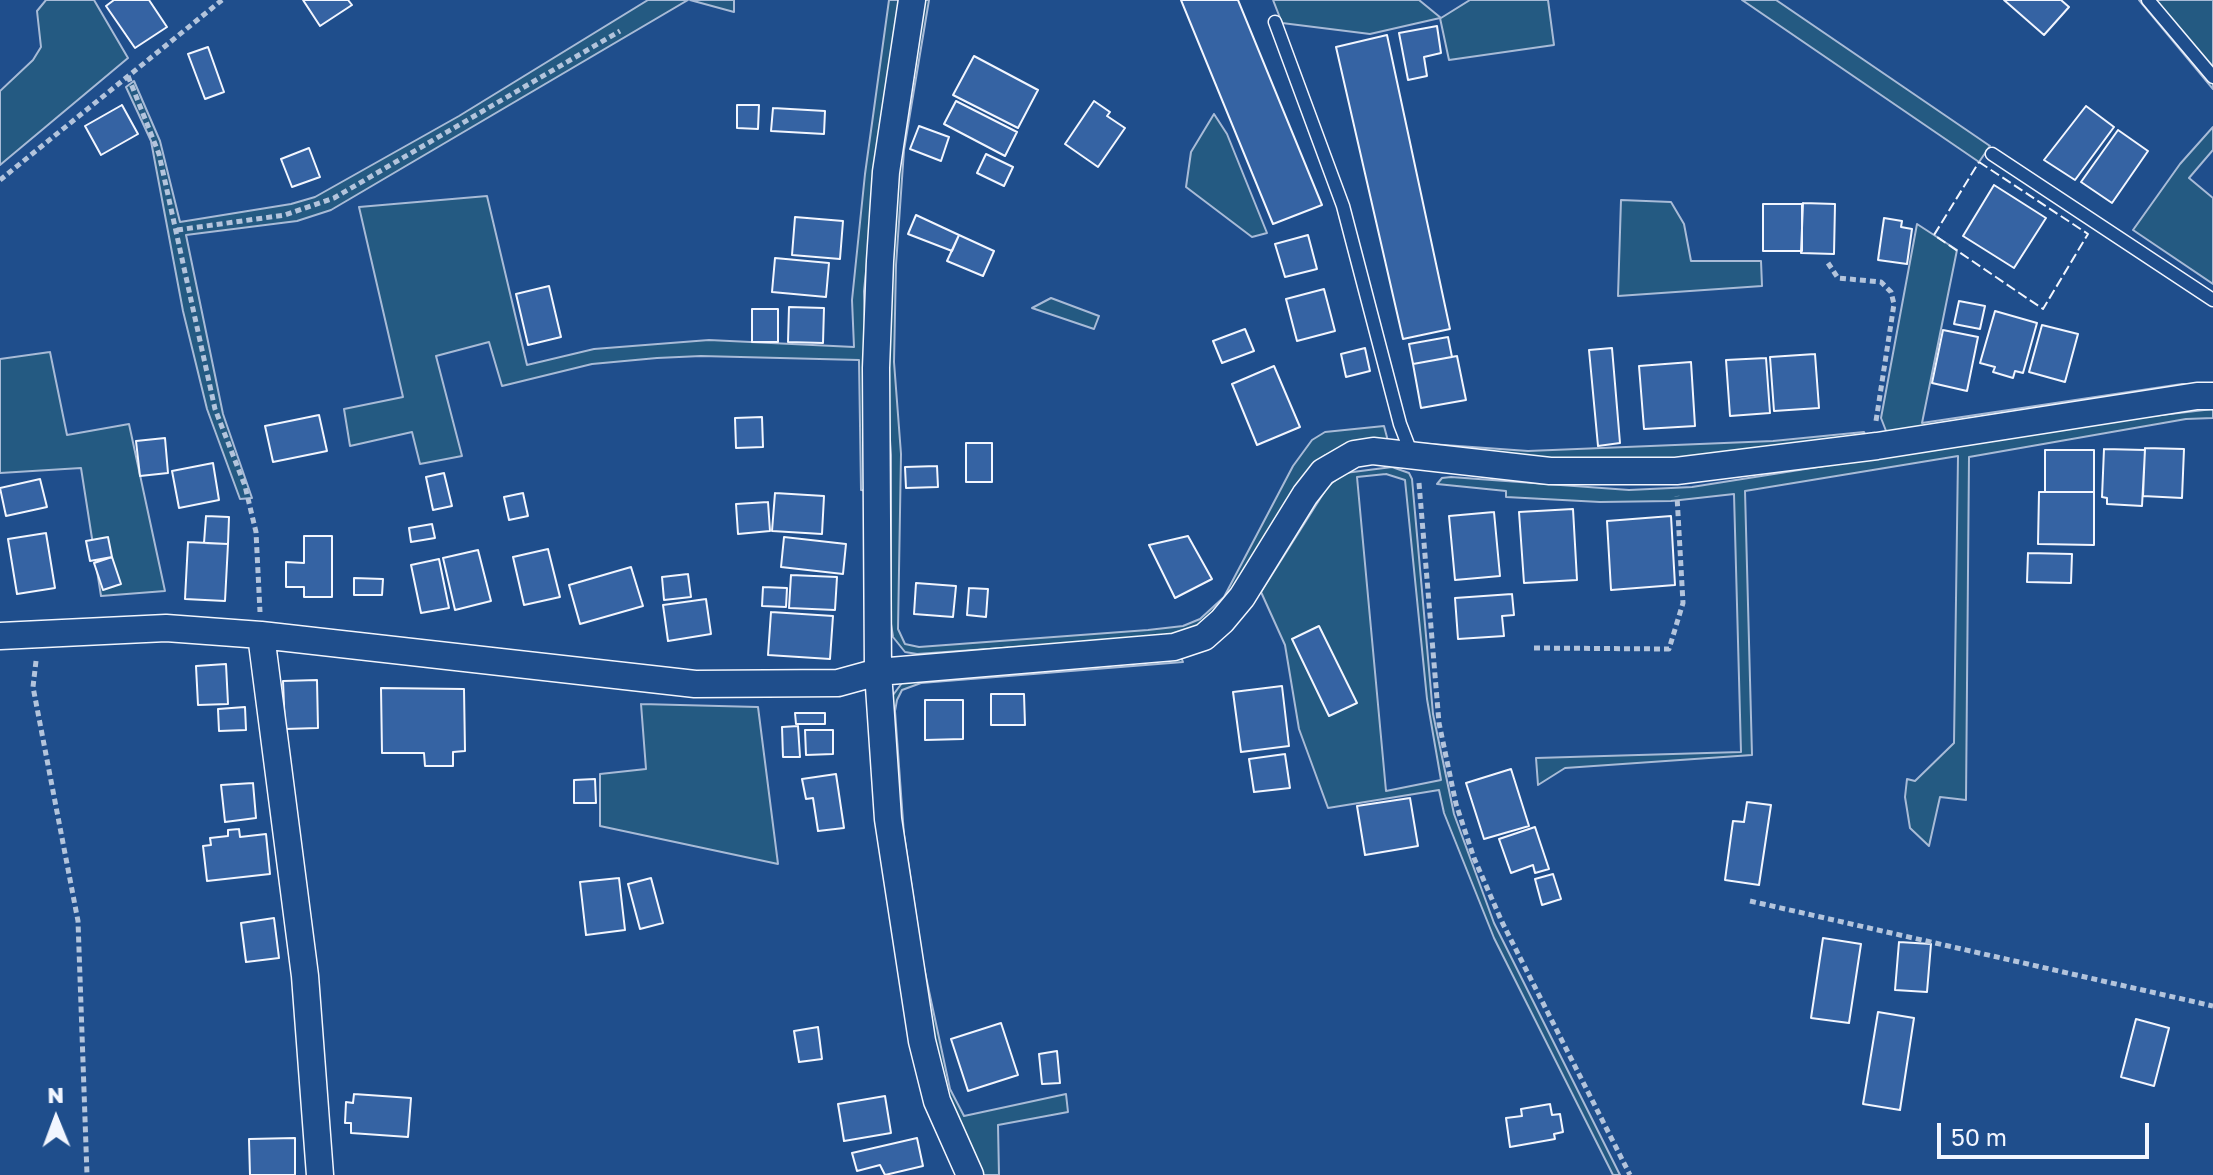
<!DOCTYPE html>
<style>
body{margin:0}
#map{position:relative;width:2213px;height:1175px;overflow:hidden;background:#1f4e8c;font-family:"Golos Text",sans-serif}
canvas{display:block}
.north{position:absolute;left:16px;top:1079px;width:80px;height:80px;-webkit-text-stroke:6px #1f4e8c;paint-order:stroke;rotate:359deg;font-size:22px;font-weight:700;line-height:32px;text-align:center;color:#f2f6ff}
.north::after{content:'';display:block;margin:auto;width:28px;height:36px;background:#f2f6ff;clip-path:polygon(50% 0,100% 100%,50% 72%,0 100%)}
.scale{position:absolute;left:1937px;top:1123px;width:212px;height:36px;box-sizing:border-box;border:4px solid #f2f6ff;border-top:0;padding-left:10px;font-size:24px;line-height:28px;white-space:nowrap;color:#f2f6ff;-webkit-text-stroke:6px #1f4e8c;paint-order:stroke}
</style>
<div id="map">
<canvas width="2213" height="1175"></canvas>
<div class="north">N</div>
<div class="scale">50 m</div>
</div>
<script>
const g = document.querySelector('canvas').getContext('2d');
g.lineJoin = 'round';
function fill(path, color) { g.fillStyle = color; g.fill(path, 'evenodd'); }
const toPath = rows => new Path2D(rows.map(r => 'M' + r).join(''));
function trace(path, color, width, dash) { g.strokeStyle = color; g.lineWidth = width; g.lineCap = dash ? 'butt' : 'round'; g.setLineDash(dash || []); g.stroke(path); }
const green = toPath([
 [46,0,94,0,128,58,0,165,0,91,33,60,41,47,37,11,46,0],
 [648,0,688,0,331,210,297,221,186,235,223,414,252,498,240,499,207,409,183,311,151,141,126,87,134,81,160,141,180,222,291,204,315,197,459,116,648,0],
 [690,0,734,0,734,12,690,0],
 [889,0,899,0,882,113,864,291,868,491,861,490,859,360,701,356,657,358,592,364,502,386,489,342,436,356,462,456,420,464,412,432,350,446,344,409,403,397,359,207,487,196,527,365,594,349,709,340,854,347,852,300,865,174,889,0],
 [922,0,929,0,904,150,896,265,894,362,901,454,898,629,905,644,919,647,1148,630,1183,626,1200,619,1224,597,1293,466,1312,440,1325,432,1384,426,1388,441,1528,451,1773,441,1864,432,1867,439,1718,457,1565,462,1357,442,1324,456,1305,475,1228,602,1192,630,1173,636,917,654,905,652,893,637,891,624,891,455,885,364,898,148,922,0],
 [1273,0,1419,0,1441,18,1470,0,1548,0,1554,45,1449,60,1440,18,1370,34,1282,23,1273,0],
 [1742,0,1776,0,1990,146,1979,162,1742,0],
 [2139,0,2213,0,2213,89,2139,0],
 [1214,114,1227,134,1267,233,1252,237,1186,187,1191,152,1214,114],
 [2213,127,2213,150,2189,178,2213,198,2213,284,2133,230,2180,164,2213,127],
 [1621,200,1671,202,1684,224,1691,261,1761,261,1762,286,1618,296,1621,200],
 [1917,224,1957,250,1922,423,2182,384,2213,384,1888,436,1881,418,1917,224],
 [1051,298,1099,316,1094,329,1032,308,1051,298],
 [50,352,67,435,129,424,165,591,101,596,81,468,0,473,0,359,50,352],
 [2213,409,2213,418,2186,419,1969,457,1966,800,1940,797,1929,846,1910,828,1905,797,1907,779,1915,781,1954,743,1958,456,1745,491,1752,755,1565,768,1538,785,1536,758,1741,752,1734,494,1671,501,1600,502,1506,497,1506,491,1437,484,1442,478,1451,477,1629,490,1692,487,2101,422,2213,409],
 [1392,467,1409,473,1412,479,1433,714,1454,814,1494,923,1620,1175,1613,1175,1494,938,1444,813,1439,790,1328,808,1299,729,1285,645,1261,592,1328,486,1345,473,1392,467],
 [1386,474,1405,480,1427,699,1441,780,1386,791,1357,477,1386,474],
 [1181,657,1183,662,921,683,902,690,897,700,895,711,904,835,923,963,950,1089,964,1116,1066,1094,1068,1112,998,1125,999,1175,981,1175,962,1138,934,1048,908,902,890,699,902,683,1181,657],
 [641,704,758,707,778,864,600,826,600,774,646,769,641,704]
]);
fill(green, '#245a82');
trace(green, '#a8bbd7', 2);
const building = toPath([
 [114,0,149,0,167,27,135,48,106,6,114,0],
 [303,0,348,0,352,5,320,26,303,0],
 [1181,0,1238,0,1322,205,1273,224,1181,0],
 [2004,0,2061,0,2069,7,2044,35,2004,0],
 [1437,26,1441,53,1424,57,1427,76,1408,80,1399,33,1437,26],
 [1387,35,1450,329,1403,339,1336,47,1387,35],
 [208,47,224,92,205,99,188,54,208,47],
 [974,56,1038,90,1018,128,953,95,974,56],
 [956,101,1017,132,1005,156,944,124,956,101],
 [1094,101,1110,112,1107,116,1125,128,1098,167,1065,144,1094,101],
 [122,105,138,134,101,155,85,126,122,105],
 [737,105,759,105,758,129,737,128,737,105],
 [2086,106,2114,127,2075,180,2044,160,2086,106],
 [773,108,825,111,824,134,771,131,773,108],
 [919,126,949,137,941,161,910,149,919,126],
 [2118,130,2148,151,2112,203,2081,182,2118,130],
 [309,148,320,177,292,187,281,159,309,148],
 [986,154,1013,167,1004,186,977,173,986,154],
 [1994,185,2046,218,2014,268,1963,236,1994,185],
 [1803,203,1835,204,1834,254,1801,253,1803,203],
 [1763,204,1802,204,1802,251,1763,251,1763,204],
 [916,215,959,235,952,251,908,234,916,215],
 [795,217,843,221,840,259,792,255,795,217],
 [1884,218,1902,221,1901,227,1912,229,1907,264,1878,260,1884,218],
 [959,235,994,251,983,276,947,261,959,235],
 [1308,235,1317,269,1285,277,1275,244,1308,235],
 [775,258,829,263,826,297,772,292,775,258],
 [549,286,561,337,528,345,516,294,549,286],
 [1324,289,1335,331,1297,341,1286,299,1324,289],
 [1959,301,1985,306,1980,329,1954,324,1959,301],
 [789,307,824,308,823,343,788,342,789,307],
 [752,309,778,309,778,342,752,342,752,309],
 [1995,311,2037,323,2023,373,2015,371,2013,378,1993,372,1995,367,1980,363,1995,311],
 [2042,325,2078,334,2065,382,2029,372,2042,325],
 [1245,329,1254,351,1222,363,1213,341,1245,329],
 [1943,330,1978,337,1967,391,1932,383,1943,330],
 [1448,337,1452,357,1413,364,1409,344,1448,337],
 [1365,348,1370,371,1346,377,1341,354,1365,348],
 [1612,348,1620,443,1598,446,1589,350,1612,348],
 [1815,354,1819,408,1774,411,1770,357,1815,354],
 [1457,356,1466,400,1421,408,1413,364,1457,356],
 [1766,358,1770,413,1730,416,1726,360,1766,358],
 [1691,362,1695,426,1644,429,1639,366,1691,362],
 [1274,366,1300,427,1257,445,1232,384,1274,366],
 [319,415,327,451,273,462,265,426,319,415],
 [762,417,763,447,736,448,735,418,762,417],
 [165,438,168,473,140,476,136,441,165,438],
 [966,443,992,443,992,482,966,482,966,443],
 [2145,448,2184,449,2182,498,2143,496,2145,448],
 [2104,449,2145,450,2142,506,2107,504,2107,498,2102,497,2104,449],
 [2045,450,2094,450,2094,492,2045,492,2045,450],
 [213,463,219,500,179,508,172,471,213,463],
 [937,466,938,487,906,488,905,467,937,466],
 [444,473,452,506,433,510,426,477,444,473],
 [40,479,47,507,6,516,0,488,40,479],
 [2039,492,2094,492,2094,545,2038,544,2039,492],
 [523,493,528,516,509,520,504,497,523,493],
 [775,493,824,496,822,534,772,531,775,493],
 [768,502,770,531,738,534,736,504,768,502],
 [1573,509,1577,580,1524,583,1519,512,1573,509],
 [1494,512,1500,576,1455,580,1449,516,1494,512],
 [206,516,229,517,228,544,204,543,206,516],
 [1671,516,1675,585,1611,590,1607,521,1671,516],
 [432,524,435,538,411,542,409,528,432,524],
 [46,533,55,588,17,594,8,539,46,533],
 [304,536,332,536,332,597,304,597,304,587,286,587,286,562,304,563,304,536],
 [1188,536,1212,579,1175,598,1149,545,1188,536],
 [108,537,112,557,90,561,86,541,108,537],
 [784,537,846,544,843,574,781,567,784,537],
 [188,542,228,544,225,601,185,599,188,542],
 [548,549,560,597,524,605,513,557,548,549],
 [478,550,491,601,455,610,443,558,478,550],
 [2028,553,2072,554,2071,583,2027,582,2028,553],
 [112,557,121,584,103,590,94,563,112,557],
 [439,559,449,608,421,613,411,565,439,559],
 [631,567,643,606,580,624,569,585,631,567],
 [688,574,691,597,664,600,662,577,688,574],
 [791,575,837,577,835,610,789,608,791,575],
 [354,578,383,579,382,595,354,595,354,578],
 [916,583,956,586,953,617,914,614,916,583],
 [763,587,787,588,786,607,762,606,763,587],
 [969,588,988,589,986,617,967,615,969,588],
 [1512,594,1514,615,1502,616,1504,636,1458,639,1455,598,1512,594],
 [706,599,711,634,668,641,663,605,706,599],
 [771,612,833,616,830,659,768,655,771,612],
 [1319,626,1357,703,1329,716,1292,639,1319,626],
 [226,664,228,704,198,705,196,666,226,664],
 [317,680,318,728,285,729,283,681,317,680],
 [1282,686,1289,746,1241,752,1233,692,1282,686],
 [381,688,464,689,465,751,453,752,453,766,425,766,424,753,382,753,381,688],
 [991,694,1024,694,1025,725,991,725,991,694],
 [925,700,963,700,963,739,925,740,925,700],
 [245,707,246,730,219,731,218,709,245,707],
 [795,713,825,713,825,724,796,724,795,713],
 [798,726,800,757,783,757,782,727,798,726],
 [805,730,833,730,833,754,806,755,805,730],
 [1285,754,1290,788,1254,792,1249,759,1285,754],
 [1511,769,1529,826,1484,839,1466,783,1511,769],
 [836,774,844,828,818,831,813,798,806,799,802,779,836,774],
 [595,779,596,803,574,803,574,780,595,779],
 [253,783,256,818,225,822,221,785,253,783],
 [1410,798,1418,846,1365,855,1357,806,1410,798],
 [1747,802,1771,805,1759,885,1725,880,1733,821,1744,822,1747,802],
 [1535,827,1549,869,1535,873,1533,865,1511,873,1499,839,1535,827],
 [239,829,240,837,266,834,270,874,207,881,203,846,211,845,210,838,228,836,228,830,239,829],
 [1553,874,1561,899,1542,905,1535,879,1553,874],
 [619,878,625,930,586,935,580,882,619,878],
 [651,878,663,923,640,929,628,884,651,878],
 [274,918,279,958,246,962,241,923,274,918],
 [1823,938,1861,944,1849,1023,1811,1018,1823,938],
 [1899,942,1931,944,1927,992,1895,990,1899,942],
 [1878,1012,1914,1018,1900,1110,1863,1104,1878,1012],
 [2136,1019,2169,1028,2154,1086,2121,1077,2136,1019],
 [1001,1023,1018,1075,968,1091,951,1039,1001,1023],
 [818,1027,822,1059,799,1062,794,1031,818,1027],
 [1057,1051,1060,1083,1042,1084,1039,1054,1057,1051],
 [354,1094,411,1098,408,1137,351,1133,351,1123,345,1123,346,1102,353,1103,354,1094],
 [885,1096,891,1133,844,1141,838,1104,885,1096],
 [1550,1104,1552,1115,1560,1114,1563,1132,1554,1134,1555,1139,1510,1147,1506,1118,1522,1116,1521,1109,1550,1104],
 [295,1138,295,1175,250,1175,249,1139,295,1138],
 [917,1138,923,1166,885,1175,880,1165,857,1171,852,1153,917,1138]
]);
fill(building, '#3563a3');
trace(building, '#f2f6ff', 2);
const lane = toPath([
 [2148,0,2213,77],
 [1275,22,1343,206,1400,424,1412,455],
 [1992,154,2213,300]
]);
const street = toPath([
 [912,0,886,172,880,261,876,368,878,672,888,819,922,1041,937,1101,970,1175],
 [261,635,305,976,320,1175],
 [0,636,166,628,261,635,695,684,838,683,878,672,1174,647,1204,637,1222,621,1242,597,1305,495,1323,472,1354,454,1373,451,1550,471,1676,471,1877,446,2197,396,2213,396]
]);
trace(lane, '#f2f6ff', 15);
trace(street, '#f2f6ff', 29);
trace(toPath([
 [128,76,159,154,215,409,245,486,256,532,260,612],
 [0,180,222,0],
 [177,230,285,215,334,198,620,31],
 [1828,263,1838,278,1881,282,1891,292,1894,304,1876,421],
 [1419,483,1439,723,1456,804,1474,858,1502,922,1630,1175],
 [1534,648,1669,649,1683,603,1677,496],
 [36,661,33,687,78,921,87,1175],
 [1750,901,2213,1006]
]), '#b3c4dc', 5, [6, 4]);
trace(lane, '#1f4e8c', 12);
trace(street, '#1f4e8c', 26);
trace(toPath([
 [1979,162,2088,234,2043,309,1934,235,1979,162]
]), '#f2f6ff', 2, [10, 4]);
</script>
